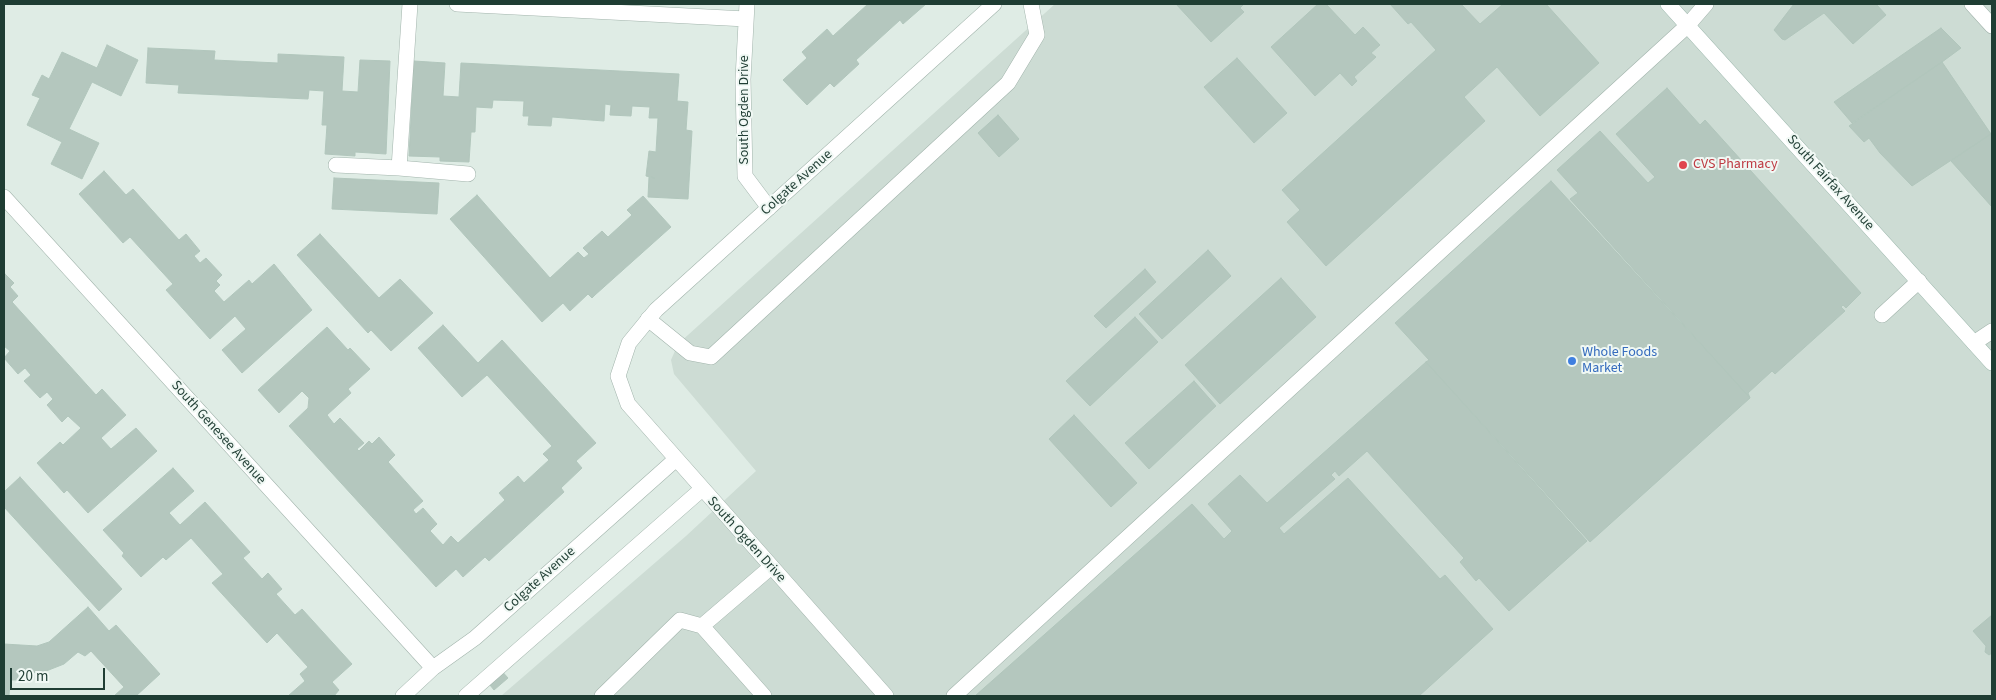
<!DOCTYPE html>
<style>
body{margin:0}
#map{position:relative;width:1996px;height:700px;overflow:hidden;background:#dfece5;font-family:"Source Sans 3",sans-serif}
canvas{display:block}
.frame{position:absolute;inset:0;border:5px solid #1f3d33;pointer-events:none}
.scale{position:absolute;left:10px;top:668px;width:95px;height:22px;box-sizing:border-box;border:2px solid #1f3d33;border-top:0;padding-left:6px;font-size:15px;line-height:18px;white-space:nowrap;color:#1f3d33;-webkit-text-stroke:4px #f0f8f4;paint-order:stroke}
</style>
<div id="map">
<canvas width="1996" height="700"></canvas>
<div class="frame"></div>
<div class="scale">20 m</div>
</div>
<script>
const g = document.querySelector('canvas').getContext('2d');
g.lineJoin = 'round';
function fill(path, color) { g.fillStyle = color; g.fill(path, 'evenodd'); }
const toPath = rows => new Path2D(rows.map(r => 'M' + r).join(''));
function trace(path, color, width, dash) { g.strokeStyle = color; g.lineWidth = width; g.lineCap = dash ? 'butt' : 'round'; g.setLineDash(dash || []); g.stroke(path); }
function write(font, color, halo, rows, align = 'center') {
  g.font = font + ' "Source Sans 3",sans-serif'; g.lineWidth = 4; g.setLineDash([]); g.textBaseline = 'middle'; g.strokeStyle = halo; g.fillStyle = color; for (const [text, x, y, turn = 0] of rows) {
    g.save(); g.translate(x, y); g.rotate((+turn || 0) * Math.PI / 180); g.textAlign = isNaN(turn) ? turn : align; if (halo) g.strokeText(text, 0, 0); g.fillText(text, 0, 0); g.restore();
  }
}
fill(toPath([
 [1055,4,1992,4,1992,696,501,696,686,536,756,471,674,374,671,360,678,344]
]), '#cddcd4');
const building = toPath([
 [868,4,926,4,903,24,900,20,856,60,859,64,834,87,830,83,807,105,783,80,807,58,802,52,827,29,833,36,868,4],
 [1176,4,1244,4,1240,8,1244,12,1211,42,1176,4],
 [1318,4,1326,4,1355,35,1363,27,1380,45,1371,53,1376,57,1354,77,1357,81,1352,86,1340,73,1315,96,1271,47,1318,4],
 [1390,4,1461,4,1480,24,1503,4,1546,4,1599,63,1540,116,1497,67,1464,97,1485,121,1326,266,1287,222,1300,210,1282,190,1436,50,1411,22,1408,24,1390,4],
 [1794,4,1876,4,1886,15,1853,44,1824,13,1785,40,1782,39,1774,30,1794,4],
 [1941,28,1961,48,1942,62,1852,123,1834,102,1941,28],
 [107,45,138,60,121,96,92,82,69,129,99,143,82,179,51,164,62,142,27,125,40,98,32,95,42,75,49,79,62,52,97,68,107,45],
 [148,48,215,51,214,60,278,63,278,54,344,57,342,91,358,92,360,60,390,61,386,154,355,152,355,156,325,154,327,125,322,125,324,91,309,90,308,99,178,93,179,85,146,83,148,48],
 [1237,58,1287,113,1254,143,1204,87,1237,58],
 [414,61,445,63,443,96,459,97,461,63,679,74,677,101,688,102,686,130,692,131,688,199,648,197,649,177,655,178,646,176,649,151,656,152,658,118,649,118,650,107,632,106,631,116,610,115,611,105,605,104,604,121,552,117,551,126,528,125,529,116,523,116,524,101,493,100,492,108,476,107,475,132,471,132,469,162,440,161,440,157,409,156,414,61],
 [1942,62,1991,134,1912,186,1880,153,1869,138,1864,142,1849,126,1942,62],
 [1667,88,1700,125,1705,120,1861,293,1846,308,1843,305,1841,307,1845,311,1775,374,1772,371,1748,393,1750,398,1570,199,1578,193,1557,170,1600,131,1648,183,1655,177,1616,134,1667,88],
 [998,115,1019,139,999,157,978,133,998,115],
 [1992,133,1992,207,1951,161,1992,133],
 [104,171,126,195,133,189,179,240,186,234,200,251,194,256,200,263,206,258,222,275,216,281,220,285,214,291,224,302,249,280,252,284,274,264,312,310,242,373,222,350,246,329,235,316,210,339,166,290,173,284,130,237,123,243,79,194,104,171],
 [334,178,439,183,437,214,332,209,334,178],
 [1551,181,1750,398,1590,542,1426,362,1429,360,1395,323,1551,181],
 [477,195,550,278,578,252,584,258,589,254,583,248,602,231,608,237,632,215,627,210,643,196,671,227,595,295,592,298,588,294,570,311,563,303,542,322,450,219,477,195],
 [320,234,379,298,400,279,433,313,391,351,371,330,368,333,297,255,320,234],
 [1208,250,1231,276,1162,339,1139,314,1208,250],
 [1145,269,1156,282,1106,328,1094,316,1145,269],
 [5,274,14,283,10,287,18,296,12,302,96,395,102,389,126,415,101,438,111,449,136,428,157,451,88,513,67,490,64,493,37,463,60,442,63,445,81,428,68,416,62,422,47,405,53,399,47,392,40,398,24,381,31,375,25,368,18,374,4,358,10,351,4,346,5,274],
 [1281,278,1316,317,1220,404,1185,365,1281,278],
 [1135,317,1158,342,1090,406,1066,381,1135,317],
 [443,325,478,363,502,340,596,443,576,461,582,468,561,488,564,492,489,561,485,557,463,577,456,569,436,587,289,426,308,408,309,398,302,391,279,413,258,390,327,327,348,350,350,348,370,369,348,389,351,393,327,415,334,424,340,418,364,443,357,449,359,451,369,441,372,444,379,437,395,455,388,462,423,501,413,510,416,514,423,508,437,524,430,531,443,545,451,536,458,543,505,500,499,493,518,476,524,483,549,460,543,454,552,446,487,375,462,397,418,348,443,325],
 [1426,362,1587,541,1509,611,1479,578,1476,581,1460,562,1464,558,1367,451,1339,476,1335,471,1331,475,1335,479,1279,528,1284,534,1348,478,1440,579,1445,575,1493,629,1419,696,975,696,1192,504,1224,539,1232,531,1208,504,1240,475,1267,503,1426,362],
 [1194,381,1216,406,1149,469,1125,443,1194,381],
 [1074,415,1137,483,1111,507,1049,439,1074,415],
 [173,468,194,491,169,513,180,525,205,502,250,552,243,558,262,579,268,573,282,589,276,594,295,615,302,609,352,664,332,682,339,690,334,696,288,696,305,681,300,674,308,667,277,633,267,643,212,583,223,574,191,538,166,560,163,557,141,577,122,556,124,553,103,530,173,468],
 [20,477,122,589,99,611,4,507,4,492,20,477],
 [88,607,109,631,116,625,160,674,136,696,114,696,124,687,91,651,85,656,78,652,64,664,41,673,18,671,18,680,10,680,9,696,4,696,4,644,37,646,49,642,88,607],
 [1992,615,1992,653,1989,655,1985,652,1986,646,1973,631,1992,615],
 [499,668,508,678,494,690,486,680,499,668]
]);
fill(building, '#b4c7be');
trace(building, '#b1c6bc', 1);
const lane = toPath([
 [410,4,399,168,468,174],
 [1972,4,1992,26],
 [336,165,399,168],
 [1882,315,1919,281],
 [648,319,690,353,711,357,1008,83,1037,35,1031,4],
 [702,626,771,567],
 [466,696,702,489],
 [602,696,680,620,702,626,764,696],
 [954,696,1687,26]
]);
const street = toPath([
 [457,4,746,19],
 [747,4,743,79,745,176,769,208],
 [1687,26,1706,4],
 [4,197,433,668],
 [1974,343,1992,331],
 [403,696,433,668,475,638,675,460],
 [886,696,628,404,618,376,629,343,656,310,994,4]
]);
const secondary = toPath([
 [1668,4,1992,363]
]);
trace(lane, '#a2b4ac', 16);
trace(street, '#a2b4ac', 16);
trace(secondary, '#9db8ad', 16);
trace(lane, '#fff', 15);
trace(street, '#fff', 15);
trace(secondary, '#fff', 15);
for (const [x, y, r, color] of [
 [1683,165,5,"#e0444e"],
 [1572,361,5,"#3f7fe0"]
]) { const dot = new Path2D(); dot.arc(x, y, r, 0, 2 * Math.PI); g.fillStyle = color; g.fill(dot); trace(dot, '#f0f8f4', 2); }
write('14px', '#1f3d33', '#f0f8f4', [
 ["South Ogden Drive",745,110,-90],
 ["Colgate Avenue",797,183,-42],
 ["South Fairfax Avenue",1830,183,48],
 ["South Genesee Avenue",218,433,48],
 ["South Ogden Drive",746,540,48],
 ["Colgate Avenue",540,580,-42]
]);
write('14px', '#be3a42', '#f0f8f4', [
 ["CVS Pharmacy",1693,165]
], 'left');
write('14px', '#366cbe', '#f0f8f4', [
 ["Whole Foods",1582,353],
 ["Market",1582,369]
], 'left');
</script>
